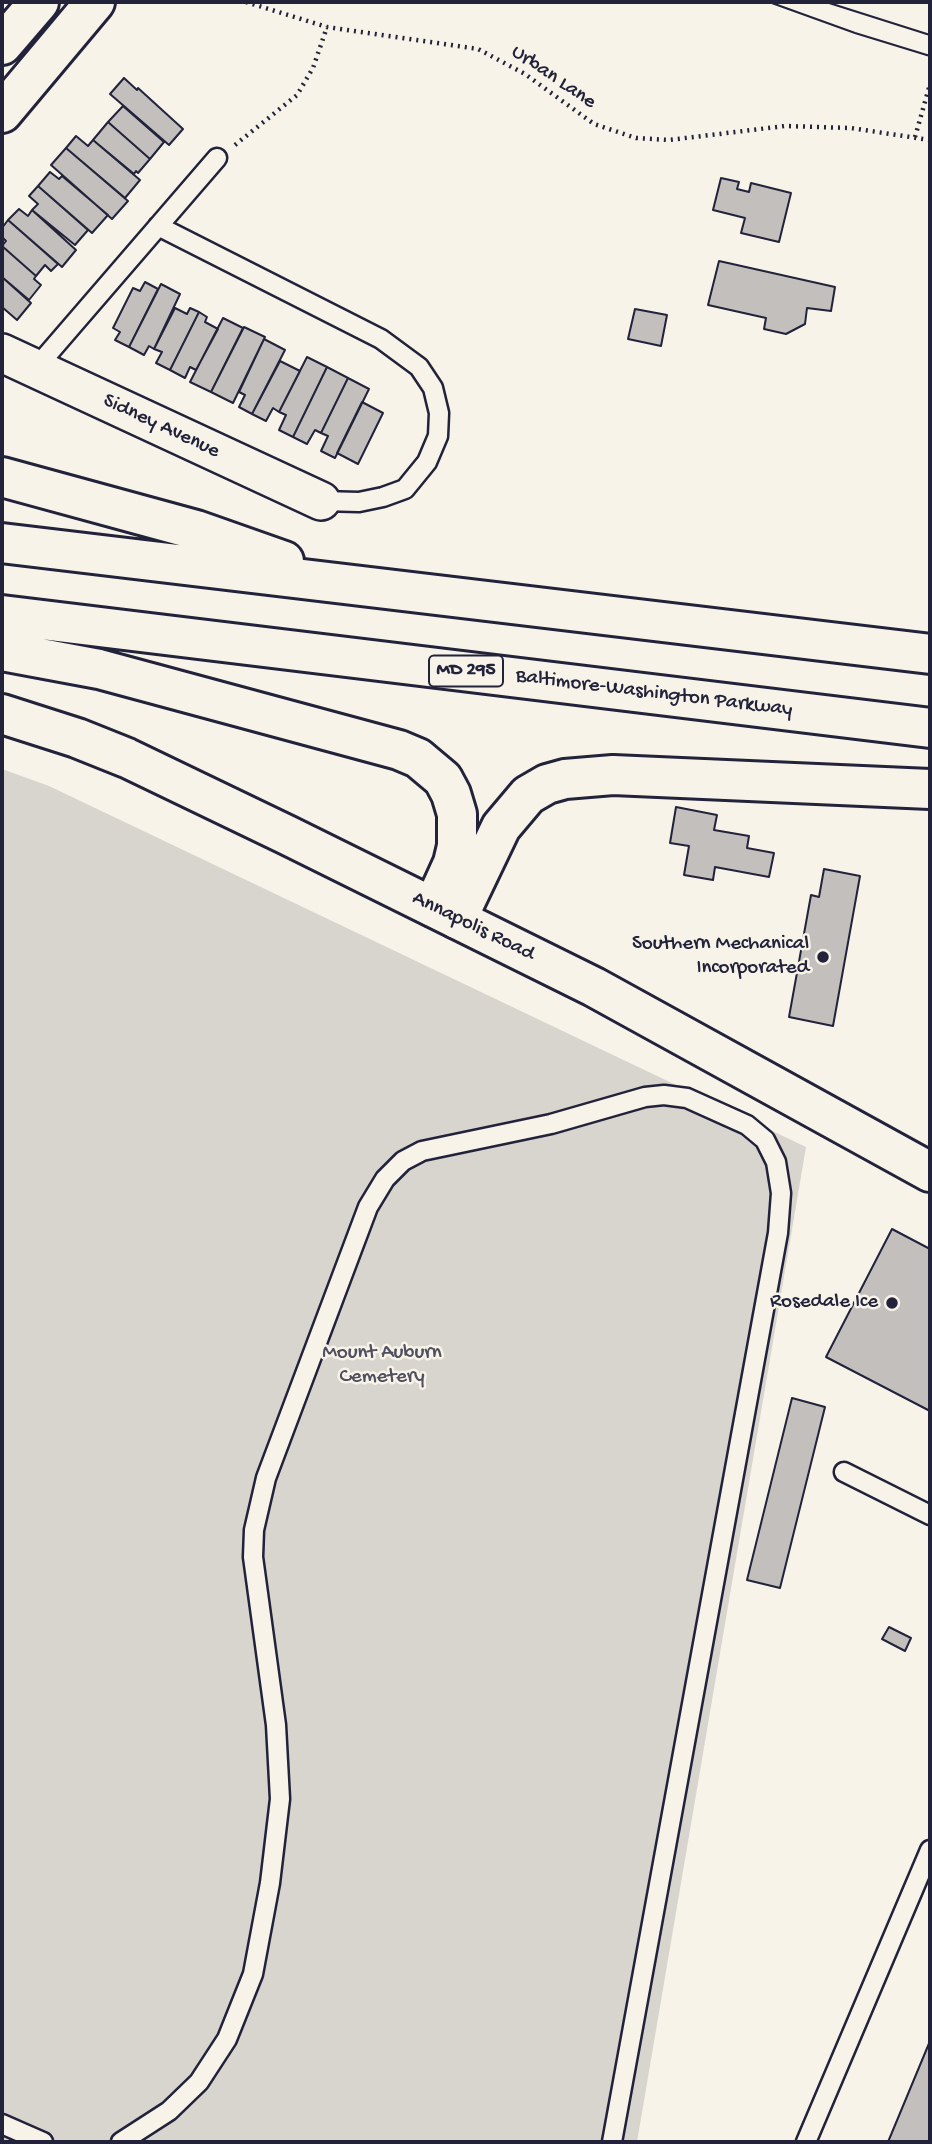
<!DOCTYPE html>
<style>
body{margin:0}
#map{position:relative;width:932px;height:2144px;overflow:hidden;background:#f7f3e8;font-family:"Gochi Hand",sans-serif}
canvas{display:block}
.frame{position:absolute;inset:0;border:4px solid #22223b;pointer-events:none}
</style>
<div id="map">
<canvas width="932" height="2144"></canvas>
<div class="frame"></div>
</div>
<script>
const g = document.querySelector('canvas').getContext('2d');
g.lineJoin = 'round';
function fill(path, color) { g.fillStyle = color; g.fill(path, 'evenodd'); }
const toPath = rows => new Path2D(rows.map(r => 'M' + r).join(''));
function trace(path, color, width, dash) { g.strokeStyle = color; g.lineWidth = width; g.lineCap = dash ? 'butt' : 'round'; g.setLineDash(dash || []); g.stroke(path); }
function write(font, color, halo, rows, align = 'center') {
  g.font = font + ' "Gochi Hand",sans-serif'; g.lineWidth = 5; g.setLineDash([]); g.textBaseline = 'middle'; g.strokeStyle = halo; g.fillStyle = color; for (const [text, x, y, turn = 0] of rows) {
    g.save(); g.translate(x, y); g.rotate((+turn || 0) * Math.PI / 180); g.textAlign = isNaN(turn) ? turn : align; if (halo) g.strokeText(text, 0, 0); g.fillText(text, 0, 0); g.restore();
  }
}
fill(toPath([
 [2,769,49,786,806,1147,637,2142,2,2142]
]), '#d8d5cf');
const building = toPath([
 [124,78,137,90,138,88,183,129,169,145,110,94,124,78],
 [123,106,164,142,150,159,108,122,123,106],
 [108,122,150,159,138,173,136,171,134,174,93,140,108,122],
 [76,136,88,146,93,140,140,180,125,198,66,148,76,136],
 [66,148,128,201,112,219,51,165,66,148],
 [50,172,59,179,62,176,108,215,92,233,38,186,50,172],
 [721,178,739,182,737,189,749,192,751,183,791,193,779,242,741,233,745,218,713,210,721,178],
 [38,186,88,230,75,245,32,210,38,204,29,196,38,186],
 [19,209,28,216,32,210,76,250,62,267,8,220,19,209],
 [8,220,58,264,51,271,45,265,36,276,2,246,6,241,2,237,2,228,8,220],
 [2,246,36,276,34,279,41,285,29,300,2,277,2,246],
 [719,261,835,287,831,311,807,308,805,324,786,334,764,329,766,318,708,305,719,261],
 [2,277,31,303,17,320,2,307,2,277],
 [145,282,158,289,129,347,115,340,120,332,113,328,133,288,140,291,145,282],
 [161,284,180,294,154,349,149,346,144,355,129,347,161,284],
 [175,308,187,314,190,308,199,312,170,370,156,363,162,352,154,349,175,308],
 [635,309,667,315,661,346,628,339,635,309],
 [199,312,207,317,205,322,218,329,196,370,190,367,185,378,170,370,199,312],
 [223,318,243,328,211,392,190,382,223,318],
 [244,327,265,337,233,403,211,392,244,327],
 [264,339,285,350,252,414,239,407,245,395,239,392,264,339],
 [307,357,327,367,293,437,279,430,286,415,279,412,307,357],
 [280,361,300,371,279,412,273,408,266,421,252,414,280,361],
 [327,367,348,378,321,433,315,430,307,444,293,437,327,367],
 [348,378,369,389,335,458,321,451,328,436,321,433,348,378],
 [362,402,383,413,358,464,337,453,362,402],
 [676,807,717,815,714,830,749,836,747,848,774,853,769,877,715,867,713,880,684,875,689,846,670,843,676,807],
 [824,869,860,876,833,1026,789,1017,811,895,819,897,824,869],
 [892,1229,930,1249,930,1411,826,1357,892,1229],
 [792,1398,825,1407,780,1588,747,1580,792,1398],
 [889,1627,911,1638,905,1651,882,1639,889,1627],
 [930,2041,930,2142,888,2142,930,2041]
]);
fill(building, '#c2bfbd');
trace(building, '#22223b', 2);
const service = toPath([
 [158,226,381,339,419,367,433,388,439,413,438,436,427,462,405,489,383,497,359,502,321,501],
 [35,369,217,158],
 [844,1472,930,1515],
 [2,2124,43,2142],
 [121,2142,169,2111,199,2082,227,2039,253,1974,270,1883,280,1799,276,1725,253,1557,254,1530,266,1478,368,1207,385,1179,403,1161,422,1151,551,1124,645,1097,664,1095,687,1098,747,1125,765,1140,776,1162,781,1193,778,1233,612,2142],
 [806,2142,930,1850]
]);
const minor = toPath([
 [2,353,321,501]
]);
const secondary = toPath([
 [2,45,39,2],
 [2,113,95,2],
 [2,714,77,738,127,758,287,835,594,987,930,1172]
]);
const motorway = toPath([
 [2,477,196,530,284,561],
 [2,543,930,654],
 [2,615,930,728],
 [2,651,99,669,399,750,418,758,443,779,451,794,457,814,457,846,453,863,433,907],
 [457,919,501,827,528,795,547,784,565,779,613,775,930,789]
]);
trace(service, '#22223b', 23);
trace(minor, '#22223b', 42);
trace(secondary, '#22223b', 44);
trace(motorway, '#22223b', 44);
trace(toPath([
 [246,2,327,27,478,49,525,74,594,124,636,138,669,140,785,126,851,128,930,140],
 [915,137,930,84],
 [235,145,297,95,313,68,327,27]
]), '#22223b', 4.5, [2, 5]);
trace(service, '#f7f3e8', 18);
trace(minor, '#f7f3e8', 37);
trace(secondary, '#f7f3e8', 38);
trace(motorway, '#f7f3e8', 38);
trace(toPath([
 [769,2,855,33,930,56],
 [826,2,930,35]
]), '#22223b', 2);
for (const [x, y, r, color] of [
 [823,957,7,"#22223b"],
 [892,1303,7,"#22223b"]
]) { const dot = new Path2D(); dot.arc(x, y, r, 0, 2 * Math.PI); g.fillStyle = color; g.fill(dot); trace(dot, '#f7f3e8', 2.5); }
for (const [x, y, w] of [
 [466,671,74]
]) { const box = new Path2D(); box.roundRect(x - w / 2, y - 15.5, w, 31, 5); g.fillStyle = '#f7f3e8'; g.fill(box); trace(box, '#22223b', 2); }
write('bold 19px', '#22223b', null, [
 ["MD 295",466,671]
]);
write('21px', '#22223b', '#f7f3e8', [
 ["Urban Lane",553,78,34],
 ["Sidney Avenue",161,427,25],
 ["Baltimore-Washington Parkway",654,694,7],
 ["Annapolis Road",473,927,26]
]);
write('21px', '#22223b', '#f7f3e8', [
 ["Southern Mechanical",809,945],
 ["Incorporated",809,969],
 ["Rosedale Ice",878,1303]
], 'right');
write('21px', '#504f60', '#f7f3e8', [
 ["Mount Auburn",382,1354],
 ["Cemetery",382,1378]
]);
</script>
